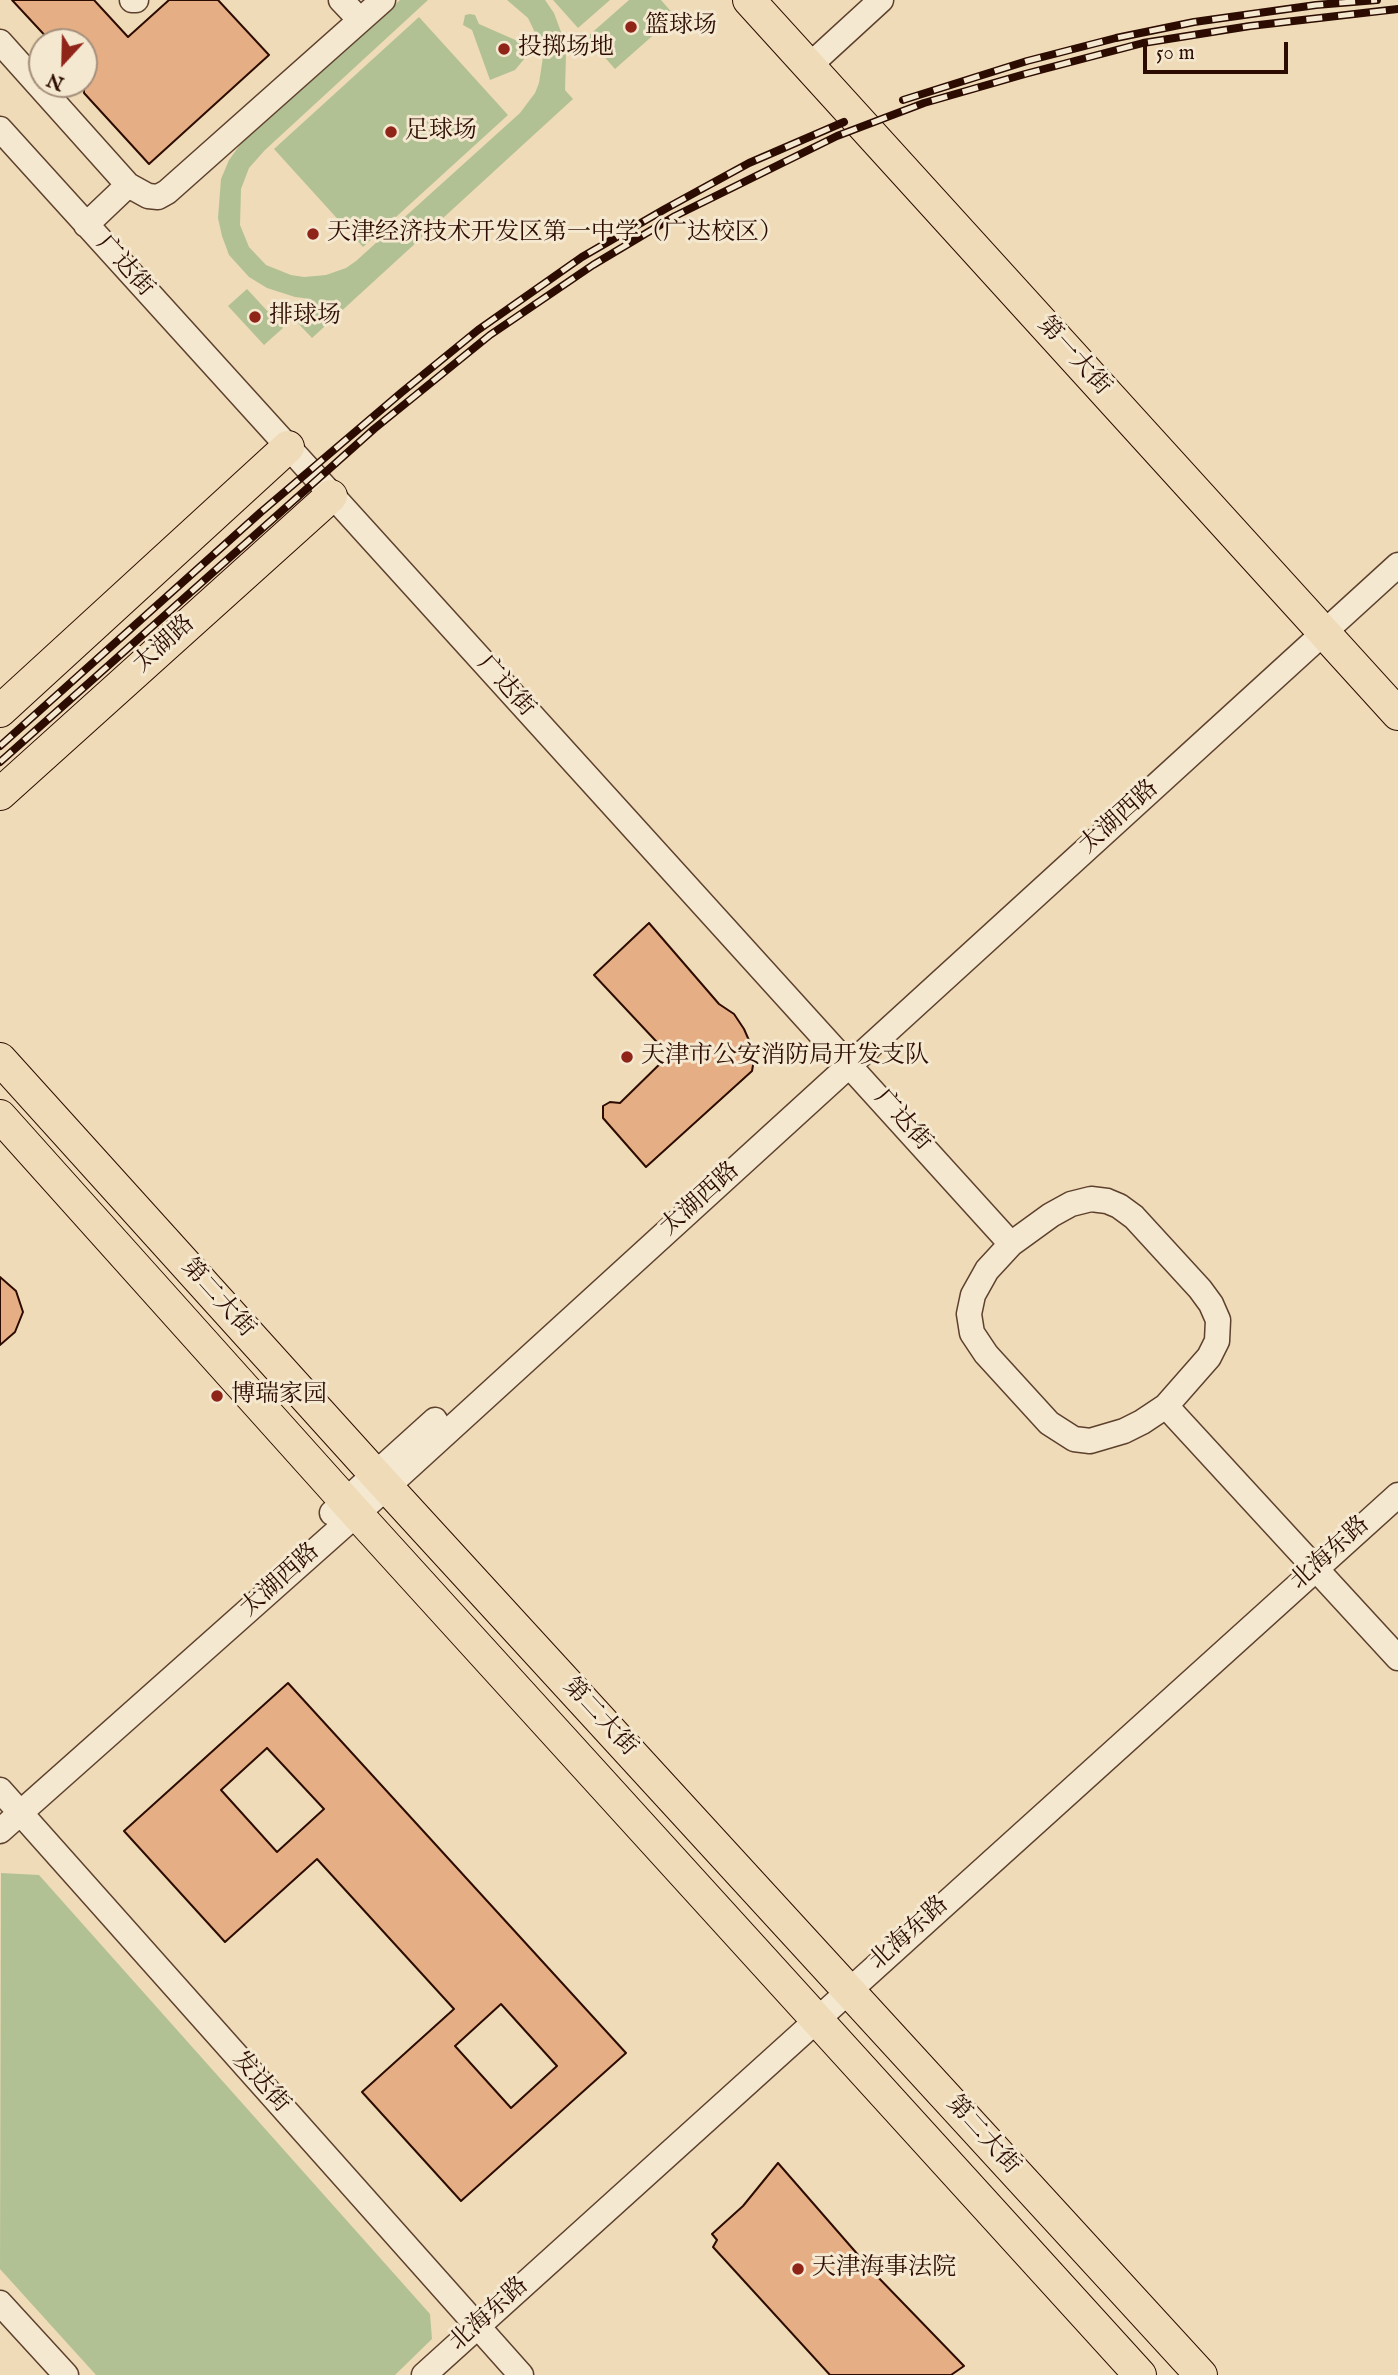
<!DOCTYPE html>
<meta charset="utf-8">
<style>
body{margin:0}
#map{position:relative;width:1398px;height:2375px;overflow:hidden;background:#efdbb7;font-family:"IM FELL English",serif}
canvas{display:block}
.north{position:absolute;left:28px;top:28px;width:70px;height:70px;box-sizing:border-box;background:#f5e8d0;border:2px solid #a5907d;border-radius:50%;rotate:202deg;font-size:19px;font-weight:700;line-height:28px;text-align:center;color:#2c0c00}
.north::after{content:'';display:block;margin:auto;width:24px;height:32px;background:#8f2418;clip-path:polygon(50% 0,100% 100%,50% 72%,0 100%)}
.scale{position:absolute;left:1143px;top:42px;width:145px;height:32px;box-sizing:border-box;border:4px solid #2c0c00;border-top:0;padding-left:9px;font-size:21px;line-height:24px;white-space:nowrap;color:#2c0c00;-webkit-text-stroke:5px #f5e8d0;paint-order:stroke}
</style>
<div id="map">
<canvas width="1398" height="2375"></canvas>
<div class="north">N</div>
<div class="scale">50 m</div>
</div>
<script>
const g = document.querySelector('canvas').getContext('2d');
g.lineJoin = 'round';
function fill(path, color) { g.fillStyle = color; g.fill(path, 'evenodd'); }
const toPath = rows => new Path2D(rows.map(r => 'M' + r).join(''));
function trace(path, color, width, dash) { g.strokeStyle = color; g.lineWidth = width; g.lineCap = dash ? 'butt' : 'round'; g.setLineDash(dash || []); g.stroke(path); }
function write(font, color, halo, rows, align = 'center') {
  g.font = font + ' "IM FELL English","Noto Serif SC",serif'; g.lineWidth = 6; g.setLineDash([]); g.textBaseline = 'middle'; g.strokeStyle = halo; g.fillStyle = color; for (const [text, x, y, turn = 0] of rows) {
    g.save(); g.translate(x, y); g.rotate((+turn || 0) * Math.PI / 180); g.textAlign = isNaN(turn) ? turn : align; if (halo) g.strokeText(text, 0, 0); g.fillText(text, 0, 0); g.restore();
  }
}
fill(toPath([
 [400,0,428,0,265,150,249,168,241,189,240,225,249,247,266,265,291,275,304,277,326,275,346,268,356,261,520,113,535,93,539,83,543,57,540,43,528,18,507,0,545,0,554,13,564,40,566,54,565,90,573,99,312,338,292,317,311,299,295,297,267,288,249,277,229,255,222,236,218,218,221,179,229,160,242,142],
 [553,0,610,0,578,28],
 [629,0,661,0,675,16,615,69,587,37],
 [470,14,475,15,479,24,529,46,525,58,515,70,490,80,472,30,463,25,465,15],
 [419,17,508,115,363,247,274,149],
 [247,289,283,328,264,345,228,306],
 [1,1873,39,1875,430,2314,432,2339,395,2375,96,2375,0,2269]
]), '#b2c193');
const building = toPath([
 [12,0,94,0,128,37,169,0,218,0,269,55,149,164,84,93,84,42,51,42,12,0],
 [649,923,719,1004,734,1014,744,1029,755,1054,752,1071,646,1167,603,1118,603,1106,610,1102,620,1103,669,1055,594,975,649,923],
 [0,1277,16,1291,23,1312,15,1332,0,1345,0,1277],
 [288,1683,626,2053,461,2201,362,2092,454,2009,317,1859,225,1942,124,1831,288,1683],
 [267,1748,324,1809,277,1852,221,1790,267,1748],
 [501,2004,557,2066,511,2108,455,2046,501,2004],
 [778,2163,873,2272,964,2366,951,2375,830,2375,713,2247,717,2240,712,2234,743,2206,778,2163]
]);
fill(building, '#e6ae85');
trace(building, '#2c0c00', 2);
const minor = toPath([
 [132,0,136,0],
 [341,0,360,20],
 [0,42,128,185,148,196,158,197,167,192,383,0],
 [809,66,881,0],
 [0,129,1011,1244],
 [86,225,128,185],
 [1091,1199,1107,1201,1119,1206,1134,1217,1200,1289,1211,1304,1218,1320,1217,1341,1209,1357,1166,1406,1142,1422,1124,1431,1090,1441,1074,1439,1049,1423,986,1354,972,1333,969,1314,973,1295,987,1270,1011,1244,1051,1215,1071,1204,1091,1199],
 [1166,1406,1398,1658],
 [332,1513,435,1420],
 [0,1790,521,2375],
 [0,1831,387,1487,1398,565],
 [0,2303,66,2375],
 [424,2375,1398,1495]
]);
const major = toPath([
 [749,0,1398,714],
 [0,711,288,447],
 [0,794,331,496],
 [0,1059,375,1474,1201,2375],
 [0,1116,356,1513,1140,2375]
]);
trace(minor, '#5d402e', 27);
trace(major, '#2c0c00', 34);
trace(minor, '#f5e8d0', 24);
trace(major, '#efdbb7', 32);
const rail = toPath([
 [903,100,1027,61,1116,38,1194,22,1316,5,1377,0],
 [0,746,261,512,402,392,478,330,582,257,665,209,749,163,844,122],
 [0,762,374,429,490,335,593,265,675,216,837,136,924,103,1025,74,1143,43,1250,26,1398,9]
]);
trace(rail, '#2c0c00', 8);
trace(rail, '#f5e8d0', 5, [16]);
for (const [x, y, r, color] of [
 [631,27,7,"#8f2418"],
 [504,49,7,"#8f2418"],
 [391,132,7,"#8f2418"],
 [313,234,7,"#8f2418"],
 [255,317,7,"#8f2418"],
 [627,1057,7,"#8f2418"],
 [217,1396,7,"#8f2418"],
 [798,2269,7,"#8f2418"]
]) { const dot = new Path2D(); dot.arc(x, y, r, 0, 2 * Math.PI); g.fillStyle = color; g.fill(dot); trace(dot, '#f5e8d0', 2.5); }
write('24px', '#2c0c00', '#f5e8d0', [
 ["篮球场",645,27],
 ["投掷场地",518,49],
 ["足球场",405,132],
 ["天津经济技术开发区第一中学（广达校区）",327,234],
 ["排球场",269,317],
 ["天津市公安消防局开发支队",641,1057],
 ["博瑞家园",231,1396],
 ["天津海事法院",812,2269]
], 'left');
write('24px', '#2c0c00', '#f5e8d0', [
 ["广达街",124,267,48],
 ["第一大街",1073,357,48],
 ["太湖路",165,645,-42],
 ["广达街",505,687,48],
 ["太湖西路",1120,818,-42],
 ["广达街",902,1121,48],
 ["太湖西路",701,1200,-42],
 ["第二大街",217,1299,48],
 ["北海东路",1331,1554,-42],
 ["太湖西路",281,1581,-42],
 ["第二大街",599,1718,47],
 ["北海东路",910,1934,-42],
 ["发达街",260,2083,48],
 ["第二大街",982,2136,48],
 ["北海东路",490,2315,-42]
]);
</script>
